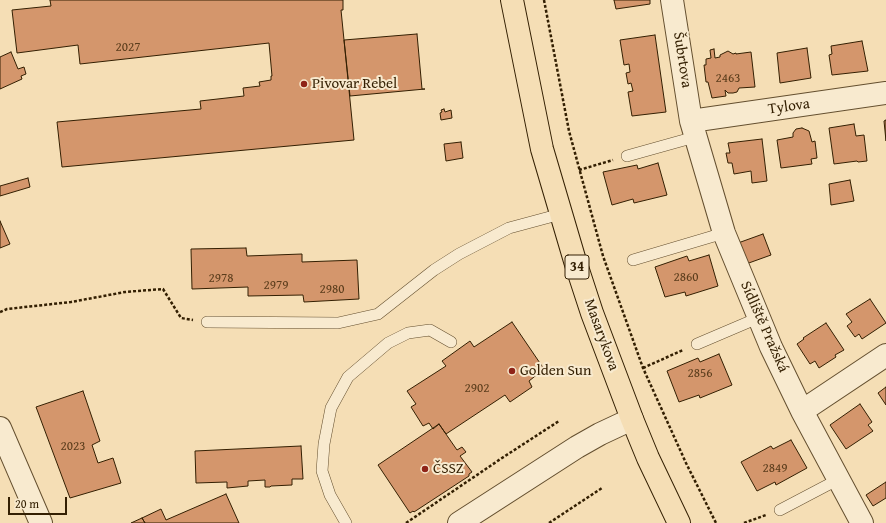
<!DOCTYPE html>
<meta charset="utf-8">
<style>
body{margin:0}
#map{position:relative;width:886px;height:523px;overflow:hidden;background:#f5deb5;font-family:"Gentium Book Plus",serif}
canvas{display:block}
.scale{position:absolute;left:8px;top:497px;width:59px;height:18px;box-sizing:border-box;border:2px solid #331f02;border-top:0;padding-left:5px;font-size:12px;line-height:14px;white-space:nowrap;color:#331f02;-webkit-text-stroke:3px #f8eacf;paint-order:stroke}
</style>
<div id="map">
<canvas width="886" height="523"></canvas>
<div class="scale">20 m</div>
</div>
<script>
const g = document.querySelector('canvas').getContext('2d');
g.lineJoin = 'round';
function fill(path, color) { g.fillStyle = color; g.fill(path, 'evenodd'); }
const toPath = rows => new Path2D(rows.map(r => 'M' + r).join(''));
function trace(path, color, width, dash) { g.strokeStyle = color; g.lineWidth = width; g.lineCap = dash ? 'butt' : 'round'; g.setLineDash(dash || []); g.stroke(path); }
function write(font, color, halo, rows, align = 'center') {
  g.font = font + ' "Gentium Book Plus",serif'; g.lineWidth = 4; g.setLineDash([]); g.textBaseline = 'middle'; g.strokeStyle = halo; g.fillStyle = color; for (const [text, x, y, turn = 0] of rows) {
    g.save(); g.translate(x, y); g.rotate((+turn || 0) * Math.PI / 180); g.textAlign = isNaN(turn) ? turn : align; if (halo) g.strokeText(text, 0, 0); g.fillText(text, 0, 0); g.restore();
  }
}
const building = toPath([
 [50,0,343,0,343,10,341,10,354,140,62,167,57,122,201,109,200,101,244,96,243,88,260,86,259,82,271,80,271,76,272,76,269,43,80,64,78,45,17,53,12,10,51,6,50,0],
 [614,0,650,0,650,4,616,9,614,0],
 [417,34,422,89,425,89,350,96,344,40,417,34],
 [655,35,666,112,632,116,628,92,633,91,631,83,628,84,626,73,630,72,629,64,624,65,620,40,655,35],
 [862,41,868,71,832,75,829,55,832,54,831,46,862,41],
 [807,48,811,78,780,83,777,53,807,48],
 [714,49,715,58,720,57,720,55,728,51,733,54,736,53,736,54,751,52,755,87,739,88,737,92,733,93,728,93,725,90,726,96,712,98,708,82,706,82,704,65,706,65,706,59,711,58,710,50,714,49],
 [11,52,18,69,24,67,26,74,21,76,22,79,0,89,0,57,11,52],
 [444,109,445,112,451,110,452,118,441,120,440,113,442,112,441,110,444,109],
 [886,120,886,141,884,121,886,120],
 [854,124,856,136,864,135,867,161,858,162,857,161,834,164,829,128,854,124],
 [802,128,809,131,812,142,815,141,817,158,811,159,812,164,781,168,777,140,793,137,793,133,796,129,802,128],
 [762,139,767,181,752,183,751,171,734,174,732,163,728,163,726,153,730,153,728,143,762,139],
 [461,142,463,158,446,161,444,144,461,142],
 [658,163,667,195,634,203,633,199,612,205,603,172,637,165,638,169,658,163],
 [28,178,30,187,0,196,0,186,28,178],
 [850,180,854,201,831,205,829,184,850,180],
 [0,221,10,244,0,248,0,221],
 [763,234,771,255,746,264,738,243,763,234],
 [246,248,247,256,302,254,302,262,357,260,359,299,304,302,303,295,248,296,248,287,192,289,191,249,246,248],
 [709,255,718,286,686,296,685,292,665,297,655,267,687,256,689,261,709,255],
 [870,299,886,323,862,339,859,334,855,337,847,326,852,322,846,314,870,299],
 [512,322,544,369,529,381,532,387,510,402,505,395,446,434,439,424,433,429,429,423,423,426,411,407,416,404,407,391,446,366,442,361,470,341,474,347,512,322],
 [826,323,844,350,835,355,836,357,819,368,815,361,810,364,797,344,804,339,803,338,826,323],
 [719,354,732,385,700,398,699,395,679,402,667,371,698,358,700,362,719,354],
 [886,387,886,405,878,393,886,387],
 [83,391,100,441,92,445,98,463,113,458,121,483,70,498,36,407,83,391],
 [860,404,872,422,868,425,873,431,846,449,830,425,860,404],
 [439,424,457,450,462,447,466,452,460,456,472,472,469,474,469,476,414,512,413,511,410,513,378,465,439,424],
 [791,440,807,468,776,485,775,482,757,491,741,462,771,446,773,449,791,440],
 [301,446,303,479,292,479,292,485,271,486,270,487,265,487,265,480,248,481,248,486,227,488,227,482,196,483,195,451,301,446],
 [886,482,886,498,873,506,866,495,886,482],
 [226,494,239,523,145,523,142,518,161,509,166,520,226,494],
 [142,518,145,523,131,523,142,518]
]);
fill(building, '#d4966c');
trace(building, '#331f02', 1);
const lane = toPath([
 [627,156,695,137],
 [633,260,724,233],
 [207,322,338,323,378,314,434,270,459,254,509,228,561,214],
 [697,344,758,318],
 [780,510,839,479],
 [346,523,330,495,322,471,324,444,331,408,348,377,388,343,408,333,430,330,451,342]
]);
const street = toPath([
 [672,0,691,121,724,233,771,347,802,411,862,523],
 [691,121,886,93],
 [802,411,886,355],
 [0,428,41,523],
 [459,523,577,447,600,434,632,419]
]);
const primary = toPath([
 [512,0,542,149,575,261,592,313,632,419,648,458,679,523]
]);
trace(lane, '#644f2f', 12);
trace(street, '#644f2f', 24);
trace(primary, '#331f02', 24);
trace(toPath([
 [544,0,569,131,603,256,643,368,686,463,716,523],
 [579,170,613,160],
 [0,312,7,309,71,302,125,292,163,289,181,318,193,320],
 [643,368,683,350],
 [406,523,502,458,559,421],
 [549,523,602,488],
 [744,523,766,515]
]), '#331f02', 2.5, [3, 2]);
trace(lane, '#f8eacf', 11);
trace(street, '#f8eacf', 22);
trace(primary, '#f5deb5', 22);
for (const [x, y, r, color] of [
 [304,84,4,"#8f2418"],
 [512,371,4,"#8f2418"],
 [425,469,4,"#8f2418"]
]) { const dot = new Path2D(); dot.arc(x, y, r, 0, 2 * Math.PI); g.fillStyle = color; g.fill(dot); trace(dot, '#f8eacf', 1.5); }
write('13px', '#5b3d1c', null, [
 ["2027",128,48],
 ["2463",728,79],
 ["2860",686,278],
 ["2978",221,279],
 ["2979",276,286],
 ["2980",332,290],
 ["2856",700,374],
 ["2902",477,389],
 ["2023",73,447],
 ["2849",775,469]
]);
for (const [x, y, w] of [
 [577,267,24]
]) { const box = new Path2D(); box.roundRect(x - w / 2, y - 12, w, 24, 3); g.fillStyle = '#f8eacf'; g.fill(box); trace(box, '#331f02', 1); }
write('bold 14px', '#331f02', null, [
 ["34",577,267]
]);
write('15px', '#331f02', '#f8eacf', [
 ["Šubrtova",682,60,81],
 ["Tylova",789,107,-8],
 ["Sídliště Pražská",764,327,66],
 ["Masarykova",601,335,70]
]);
write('15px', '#331f02', '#f8eacf', [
 ["Pivovar Rebel",312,84],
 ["Golden Sun",520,371],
 ["ČSSZ",433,469]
], 'left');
</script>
